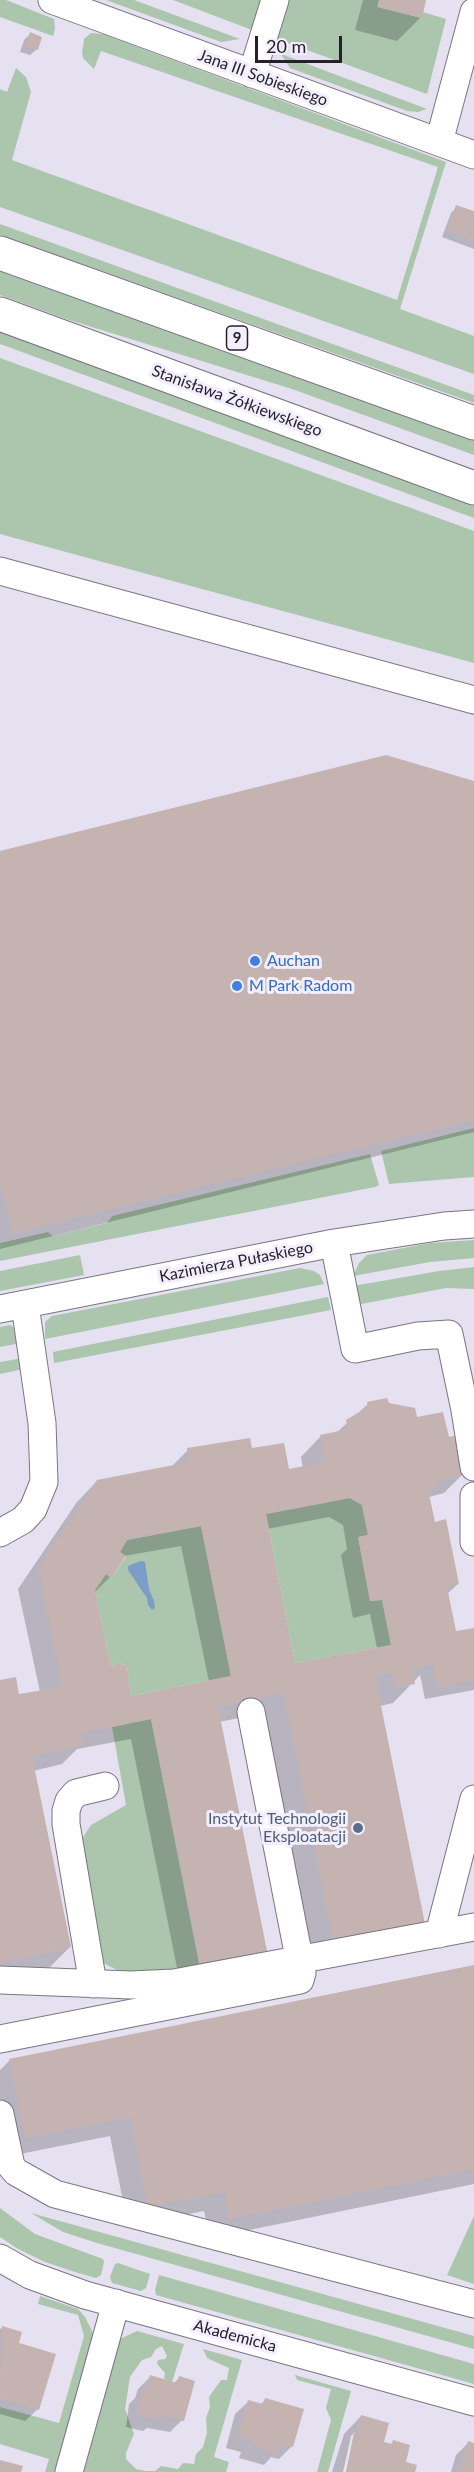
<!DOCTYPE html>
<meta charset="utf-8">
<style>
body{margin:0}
#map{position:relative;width:474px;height:2472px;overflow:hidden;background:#e5e1f0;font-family:Lato,sans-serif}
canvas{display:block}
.scale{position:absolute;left:255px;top:36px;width:87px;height:27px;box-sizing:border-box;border:3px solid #242228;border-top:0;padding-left:8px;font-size:18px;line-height:21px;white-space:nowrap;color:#242228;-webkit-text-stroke:4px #f2eefd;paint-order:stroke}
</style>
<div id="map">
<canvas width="474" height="2472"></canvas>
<div class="scale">20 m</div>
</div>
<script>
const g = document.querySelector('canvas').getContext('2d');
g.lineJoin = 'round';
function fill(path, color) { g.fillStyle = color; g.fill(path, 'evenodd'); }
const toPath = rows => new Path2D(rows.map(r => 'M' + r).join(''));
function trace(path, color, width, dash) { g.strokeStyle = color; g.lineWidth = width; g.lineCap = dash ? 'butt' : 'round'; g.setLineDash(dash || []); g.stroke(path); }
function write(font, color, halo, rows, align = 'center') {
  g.font = font + ' Lato,sans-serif'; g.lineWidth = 6; g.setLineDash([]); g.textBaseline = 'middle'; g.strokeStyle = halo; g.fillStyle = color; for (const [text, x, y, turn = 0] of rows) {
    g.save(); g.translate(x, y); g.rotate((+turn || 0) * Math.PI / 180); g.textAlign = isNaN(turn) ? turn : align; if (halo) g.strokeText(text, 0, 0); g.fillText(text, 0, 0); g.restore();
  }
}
fill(toPath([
 [0,0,6,0,54,19,55,29,53,36,0,17],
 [106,0,134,0,240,39,221,42],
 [173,0,263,0,252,30],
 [286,0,379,0,378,7,421,18,423,12,446,19,427,94,277,39],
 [91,33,103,34,446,162,400,309,474,336,474,374,0,207,0,89,7,92,16,68,26,77,31,92,12,160,397,300,438,167,101,51,94,69,83,58,82,53,84,39],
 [281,54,427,109,418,112,407,111,290,68],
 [0,224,474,395,474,403,0,235],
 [0,267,474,439,474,455,292,389,66,319,0,295],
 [0,330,474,503,474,518,0,344],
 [0,358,474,531,474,663,0,534],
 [474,1128,474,1177,389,1184,381,1151],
 [370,1154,379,1185,375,1187,0,1261,0,1243,48,1232,53,1236,107,1223,112,1216],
 [474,1240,474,1258,430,1262,353,1276,359,1263,367,1255,430,1243],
 [80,1255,84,1275,0,1291,0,1271],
 [474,1267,474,1289,446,1288,356,1305,353,1286,439,1271],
 [300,1268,314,1271,320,1275,324,1284,45,1339,45,1322,52,1316],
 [328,1297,331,1310,54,1363,53,1352],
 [10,1325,18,1330,21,1343,0,1347,0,1327],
 [23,1358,24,1369,0,1374,0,1362],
 [350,1498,362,1505,368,1535,358,1537,370,1601,382,1600,391,1645,295,1663,266,1514],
 [201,1526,231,1676,131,1696,127,1666,119,1663,111,1667,95,1590,106,1574,111,1578,126,1557,120,1552,127,1540],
 [151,1719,200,1969,129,1976,103,1963,81,1840,91,1825,126,1805,112,1727],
 [0,2208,35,2234,103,2259,104,2262,101,2275,96,2278,75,2272,45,2262,18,2249,0,2237],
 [31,2213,474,2336,474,2349,97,2243,63,2232],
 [474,2216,474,2284,447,2275],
 [118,2263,150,2274,146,2288,141,2291,112,2283,110,2277,115,2264],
 [159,2275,474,2364,474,2384,156,2295,155,2290],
 [40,2296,78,2309,85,2317,94,2335,56,2472,45,2472,49,2459,0,2444,0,2407,59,2423,84,2336,78,2315,38,2304],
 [137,2331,184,2344,172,2382,164,2379,165,2373,157,2364,158,2360,165,2359,167,2356,162,2346,156,2349,151,2357,142,2360,130,2377,125,2409,134,2434,126,2453,126,2459,136,2469,145,2471,155,2471,161,2466,178,2469,183,2463,194,2464,196,2454,203,2447,207,2433,206,2418,210,2407,209,2397,221,2380,227,2380,229,2368,207,2358,203,2349,242,2360,214,2457,229,2462,226,2472,82,2472,118,2340],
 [295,2375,351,2391,328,2472,317,2472,331,2420,326,2408,331,2389,297,2380]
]), '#abc6ad');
fill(toPath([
 [141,1561,145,1562,149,1589,154,1601,155,1608,152,1610,148,1605,147,1598,128,1570,128,1566]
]), '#7b9dc8');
fill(toPath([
 [363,0,430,0,425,0,420,18,397,41,355,30],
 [30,34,37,49,30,55,20,52,24,40],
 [457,207,474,213,474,249,442,237,451,213],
 [474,783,474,1132,0,1249,0,852],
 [368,1404,388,1404,448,1439,464,1473,444,1493,429,1497,434,1523,458,1584,447,1594,454,1633,474,1629,474,1690,425,1699,420,1675,393,1703,380,1706,423,1924,313,1962,264,1713,219,1722,265,1951,245,1971,180,1983,131,1739,77,1749,62,1764,33,1771,70,1947,50,1967,0,1978,0,1681,18,1696,40,1692,18,1589,77,1502,97,1481,171,1467,188,1450,251,1450,288,1470,303,1468,301,1457,321,1436,335,1434],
 [329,1517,343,1525,347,1549,341,1555,353,1618,370,1614,377,1648,294,1665,267,1529],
 [181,1546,209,1682,129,1698,110,1669,94,1593,110,1577,124,1556],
 [474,1967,474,2184,210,2238,204,2211,128,2226,110,2136,5,2157,0,2132,0,2070,10,2060],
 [2,2328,20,2333,17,2344,38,2409,25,2421,0,2414,0,2329],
 [150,2377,173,2384,179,2378,182,2420,170,2432,147,2428,143,2431,126,2427,129,2404,135,2398,138,2389],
 [265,2400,292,2446,279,2459,271,2457,264,2465,239,2458,241,2452,226,2448,235,2414,248,2402,260,2405],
 [361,2416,382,2443,390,2445,393,2442,404,2464,414,2472,346,2472,355,2432,351,2436,343,2472,332,2472,344,2434],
 [468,2443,474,2445,474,2472,451,2472,456,2455]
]), '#0003');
fill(toPath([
 [379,0,426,0,422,18,377,7],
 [30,32,42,37,38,50,25,46],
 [456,205,474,211,474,240,447,231],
 [386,755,474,781,474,1120,13,1233,0,1181,0,851],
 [387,1398,389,1403,415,1408,417,1417,443,1412,449,1437,458,1435,466,1474,440,1480,429,1494,435,1522,446,1519,459,1584,447,1587,456,1631,474,1628,474,1680,437,1688,432,1664,412,1669,415,1684,396,1687,393,1673,375,1676,425,1924,333,1942,284,1693,218,1707,267,1951,200,1964,151,1719,81,1733,83,1745,32,1756,71,1947,0,1963,0,1680,16,1677,19,1694,62,1687,38,1567,97,1480,189,1462,187,1448,250,1438,252,1448,284,1443,289,1469,324,1462,320,1435,348,1429,346,1420,368,1407,367,1402],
 [350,1498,362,1505,368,1535,358,1537,370,1601,382,1600,391,1645,295,1663,266,1514],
 [201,1526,231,1676,131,1696,127,1666,119,1663,111,1667,95,1590,106,1574,111,1578,126,1556,120,1552,127,1540],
 [474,1965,474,2169,229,2219,224,2192,148,2207,130,2117,25,2138,9,2059],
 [2,2326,22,2332,19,2343,56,2354,39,2410,0,2398],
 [150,2375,177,2383,179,2376,195,2381,184,2421,159,2416,157,2420,137,2414,141,2390,146,2388],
 [265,2398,304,2409,293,2447,280,2444,278,2453,251,2445,252,2439,238,2436,248,2400,263,2404],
 [361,2415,389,2423,384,2442,392,2444,393,2440,410,2445,406,2462,417,2465,415,2472,346,2472,354,2433,356,2434],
 [468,2441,474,2443,474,2472,459,2472],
 [0,2460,23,2466,21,2472,0,2472]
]), '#c4b3b0');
const minor = toPath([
 [52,0,474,155],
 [252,74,275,0],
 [439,142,474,12],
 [0,571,474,700],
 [334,1243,355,1349,418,1336,449,1334,465,1410,474,1467],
 [0,1309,334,1243,444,1226,474,1224],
 [474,1496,474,1542],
 [0,1533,23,1520,33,1509,44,1482,42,1423,25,1305],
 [439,1934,474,1799],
 [0,1980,131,1985,174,1983,474,1927],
 [93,1984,66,1824,66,1811,69,1801,76,1793,105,1786],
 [0,2039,300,1980,302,1973,251,1712],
 [0,2114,11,2166,16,2172,55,2194,474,2304],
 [0,2258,30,2275,85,2295,474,2402],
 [69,2472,116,2303]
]);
const major = toPath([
 [0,253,474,423],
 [0,314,474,488]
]);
trace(minor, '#797582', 29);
trace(major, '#797582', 35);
trace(minor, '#fff', 27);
trace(major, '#fff', 33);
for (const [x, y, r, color] of [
 [255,961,6,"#3f7fe0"],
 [237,986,6,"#3f7fe0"],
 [358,1828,6,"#5c6f8a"]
]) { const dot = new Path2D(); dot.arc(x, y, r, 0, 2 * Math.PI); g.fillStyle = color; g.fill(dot); trace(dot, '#f2eefd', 2); }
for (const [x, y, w] of [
 [237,338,21]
]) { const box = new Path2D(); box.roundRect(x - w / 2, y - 12, w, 24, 4.5); g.fillStyle = '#f2eefd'; g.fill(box); trace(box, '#242228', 1.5); }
write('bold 15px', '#242228', null, [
 ["9",237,338]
]);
write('16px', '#242228', '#f2eefd', [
 ["Jana III Sobieskiego",263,78,20],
 ["Stanisława Żółkiewskiego",237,401,20],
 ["Kazimierza Pułaskiego",236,1262,-11],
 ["Akademicka",235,2336,15]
]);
write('16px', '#366cbe', '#f2eefd', [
 ["Auchan",267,961],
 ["M Park Radom",249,986]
], 'left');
write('16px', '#4e5e75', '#f2eefd', [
 ["Instytut Technologii",346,1819],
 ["Eksploatacji",346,1837]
], 'right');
</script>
